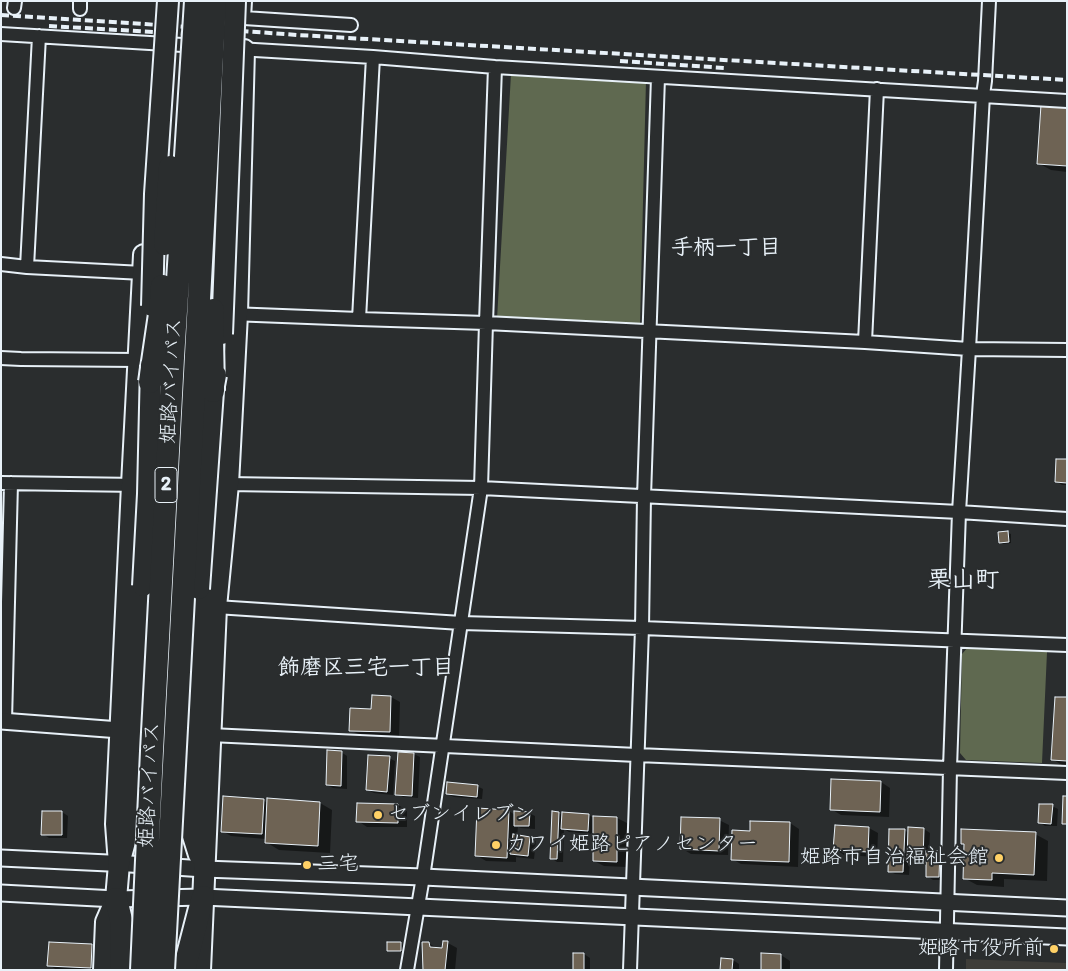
<!DOCTYPE html>
<meta charset="utf-8">
<style>
body{margin:0}
#map{position:relative;width:1068px;height:971px;overflow:hidden;background:#2a2d2e;font-family:Itim,sans-serif}
canvas{display:block}
.frame{position:absolute;inset:0;border:2px solid #e8f1f8;pointer-events:none}
</style>
<div id="map">
<canvas width="1068" height="971"></canvas>
<div class="frame"></div>
</div>
<script>
const g = document.querySelector('canvas').getContext('2d');
g.lineJoin = 'round';
function fill(path, color) { g.fillStyle = color; g.fill(path, 'evenodd'); }
const toPath = rows => new Path2D(rows.map(r => 'M' + r).join(''));
function trace(path, color, width, dash) { g.strokeStyle = color; g.lineWidth = width; g.lineCap = dash ? 'butt' : 'round'; g.setLineDash(dash || []); g.stroke(path); }
function write(font, color, halo, rows, align = 'center') {
  g.font = font + ' Itim,"Klee One",sans-serif'; g.lineWidth = 4; g.setLineDash([]); g.textBaseline = 'middle'; g.strokeStyle = halo; g.fillStyle = color; for (const [text, x, y, turn = 0] of rows) {
    g.save(); g.translate(x, y); g.rotate((+turn || 0) * Math.PI / 180); g.textAlign = isNaN(turn) ? turn : align; if (halo) g.strokeText(text, 0, 0); g.fillText(text, 0, 0); g.restore();
  }
}
fill(toPath([
 [966,959,1067,963,1067,970,966,970]
]), '#3e3d39');
fill(toPath([
 [511,74,646,80,640,324,497,319],
 [968,647,1047,652,1042,763,966,760,960,753,962,654]
]), '#5f6950');
fill(toPath([
 [1067,108,1067,172,1051,170,1038,163],
 [1067,461,1067,485,1062,485,1056,481],
 [1008,533,1011,534,1011,543,1003,544,1000,542],
 [391,697,400,702,399,737,360,735,350,730,373,710],
 [1067,699,1067,765,1062,765,1052,759],
 [341,752,347,756,347,789,333,788,327,785],
 [399,753,414,754,420,757,418,798,403,797,397,794],
 [389,758,395,761,393,795,374,793,368,790],
 [881,782,890,788,889,817,841,815,831,809],
 [477,786,483,789,482,799,454,797,447,794],
 [264,801,268,803,320,803,332,810,330,853,279,850,266,842,266,839,231,836,222,831],
 [398,805,407,810,407,827,367,827,358,821],
 [1052,806,1058,809,1057,826,1045,826,1039,822],
 [509,811,515,815,529,813,535,816,535,829,521,828,518,827,517,836,530,838,536,841,534,859,516,857,516,862,486,861,476,855],
 [43,812,62,812,68,816,67,838,49,838,43,834],
 [559,813,563,816,589,815,595,819,595,818,617,818,627,823,626,867,604,866,594,861,594,834,569,832,564,829,563,862,557,862,551,858],
 [719,820,729,825,728,855,691,854,681,848],
 [790,823,799,829,798,867,741,864,732,859],
 [869,828,878,833,877,857,844,855,835,849],
 [924,829,930,833,929,852,939,853,945,856,945,880,933,880,927,876,927,865,914,864,910,862,909,875,895,874,889,871,904,830,909,833],
 [1035,834,1048,841,1047,881,1004,879,1004,887,977,885,964,878,966,845,962,843],
 [401,943,403,945,403,952,391,951,388,950],
 [428,943,439,949,443,949,448,943,457,948,455,970,424,970],
 [92,945,101,951,100,970,57,970,49,965],
 [575,954,584,954,590,958,590,970,574,970],
 [762,955,781,955,790,961,790,970,762,970],
 [722,959,733,960,739,964,739,970,721,970]
]), '#0007');
const building = toPath([
 [1041,105,1067,107,1067,166,1037,164,1041,105],
 [1056,459,1067,459,1067,483,1055,482,1056,459],
 [1008,531,1009,542,999,543,998,532,1008,531],
 [372,695,391,696,390,732,349,731,350,708,371,709,372,695],
 [1055,697,1067,697,1067,761,1051,760,1055,697],
 [327,750,342,751,341,786,326,785,327,750],
 [398,752,414,753,412,796,395,795,398,752],
 [368,755,390,756,387,792,366,790,368,755],
 [831,779,881,781,880,812,830,810,831,779],
 [447,782,478,785,477,797,446,794,447,782],
 [223,796,264,799,262,834,221,832,223,796],
 [1063,796,1067,796,1067,824,1062,824,1063,796],
 [267,798,320,802,318,846,265,843,267,798],
 [357,803,398,804,398,823,356,822,357,803],
 [1039,804,1053,804,1051,824,1038,823,1039,804],
 [477,808,509,810,507,858,475,856,477,808],
 [42,811,62,811,62,835,41,835,42,811],
 [514,811,530,812,529,826,514,826,514,811],
 [552,811,559,812,557,859,550,859,552,811],
 [562,812,589,814,588,831,561,829,562,812],
 [593,816,617,817,617,862,593,861,593,816],
 [681,817,720,818,719,851,680,849,681,817],
 [750,821,790,822,789,862,731,860,732,830,750,831,750,821],
 [835,825,869,827,868,852,833,850,835,825],
 [908,827,924,828,923,862,907,862,908,827],
 [889,829,905,829,903,872,888,872,889,829],
 [961,829,1036,832,1034,875,992,873,992,880,963,879,964,844,961,844,961,829],
 [513,834,530,837,528,856,510,854,513,834],
 [926,851,940,851,939,877,926,877,926,851],
 [443,941,448,941,445,970,423,970,422,942,429,942,430,947,442,948,443,941],
 [49,942,92,944,91,968,47,966,49,942],
 [387,942,401,942,401,951,387,951,387,942],
 [573,953,584,953,584,970,573,970,573,953],
 [761,953,781,954,781,970,761,970,761,953],
 [721,958,733,959,732,970,720,970,721,958]
]);
fill(building, '#6e6354');
trace(building, '#e8f1f8', 1);
const minor = toPath([
 [245,1,244,18,351,25],
 [14,8,15,1],
 [80,9,80,1],
 [1,34,199,46],
 [238,49,373,57,495,67,1067,101],
 [1,264,27,267,143,273],
 [27,267,39,36],
 [231,314,359,319,486,323,865,342,969,349,1067,350],
 [359,319,373,57],
 [865,342,877,89],
 [1,358,21,359,138,360],
 [1,483,138,485],
 [160,485,228,484,481,488,959,512,1067,519],
 [216,607,461,623,642,628,1067,645],
 [5,721,11,483],
 [210,735,637,755,1067,773],
 [407,970,423,877,481,488,486,323,495,67],
 [630,970,642,628,644,497,658,77],
 [946,970,950,768,959,512,969,349,983,95,985,81,989,1]
]);
const tertiary = toPath([
 [1,721,120,730],
 [1,858,130,864,204,869,423,877,1067,908],
 [1,893,116,899,203,897,1067,937]
]);
const trunk = toPath([
 [199,589,189,823,199,855],
 [119,864,116,824,132,485,144,255],
 [104,970,106,922,116,899,119,864,130,823,143,586],
 [200,970,216,607,228,484,237,314,244,50]
]);
const motorway = toPath([
 [116,899,121,920,122,970],
 [184,970,203,897]
]);
trace(minor, '#e8f1f8', 16);
trace(tertiary, '#e8f1f8', 19);
trace(trunk, '#e8f1f8', 24);
trace(motorway, '#e8f1f8', 26);
trace(minor, '#2a2d2e', 12);
trace(tertiary, '#2a2d2e', 15);
trace(trunk, '#2a2d2e', 20);
trace(motorway, '#2a2d2e', 22);
trace(toPath([
 [1,15,130,23,298,35,1067,80],
 [49,26,206,35],
 [620,61,725,68]
]), '#e8f1f8', 4, [8, 4]);
const trunkBridge = toPath([
 [152,306,155,194,168,1],
 [222,334,235,1],
 [143,586,148,494,151,365],
 [199,589,213,391,216,375]
]);
const motorwayBridge = toPath([
 [165,244,170,167],
 [213,310,212,338,213,391],
 [150,382,160,314,162,286],
 [142,970,152,751,173,358,196,1],
 [163,970,215,1]
]);
trace(trunkBridge, '#e8f1f8', 24, []);
trace(motorwayBridge, '#e8f1f8', 26, []);
trace(trunkBridge, '#2a2d2e', 20);
trace(motorwayBridge, '#2a2d2e', 22);
for (const [x, y, r, color] of [
 [378,815,5,"#ffd166"],
 [496,845,5,"#ffd166"],
 [999,858,5,"#ffd166"],
 [307,865,5,"#ffd166"],
 [1054,949,5,"#ffd166"]
]) { const dot = new Path2D(); dot.arc(x, y, r, 0, 2 * Math.PI); g.fillStyle = color; g.fill(dot); trace(dot, '#2a2d2e', 2); }
for (const [x, y, w] of [
 [166,485,22]
]) { const box = new Path2D(); box.roundRect(x - w / 2, y - 17.5, w, 35, 4); g.fillStyle = '#2a2d2e'; g.fill(box); trace(box, '#e8f1f8', 1); }
write('bold 20px', '#e8f1f8', null, [
 ["2",166,485]
]);
write('21px', '#e8f1f8', '#2a2d2e', [
 ["姫路バイパス",172,381,-87],
 ["姫路バイパス",150,785,-87]
]);
write('21px', '#e8f1f8', '#2a2d2e', [
 ["セブンイレブン",388,815],
 ["カワイ姫路ピアノセンター",506,845],
 ["姫路市自治福祉会館",989,858,"right"],
 ["三宅",317,865],
 ["姫路市役所前",1044,949,"right"]
], 'left');
write('bold 22px', '#e8f1f8', '#2a2d2e', [
 ["手柄一丁目",726,248],
 ["飾磨区三宅一丁目",366,668]
]);
write('bold 24px', '#e8f1f8', '#2a2d2e', [
 ["栗山町",963,581]
]);
</script>
